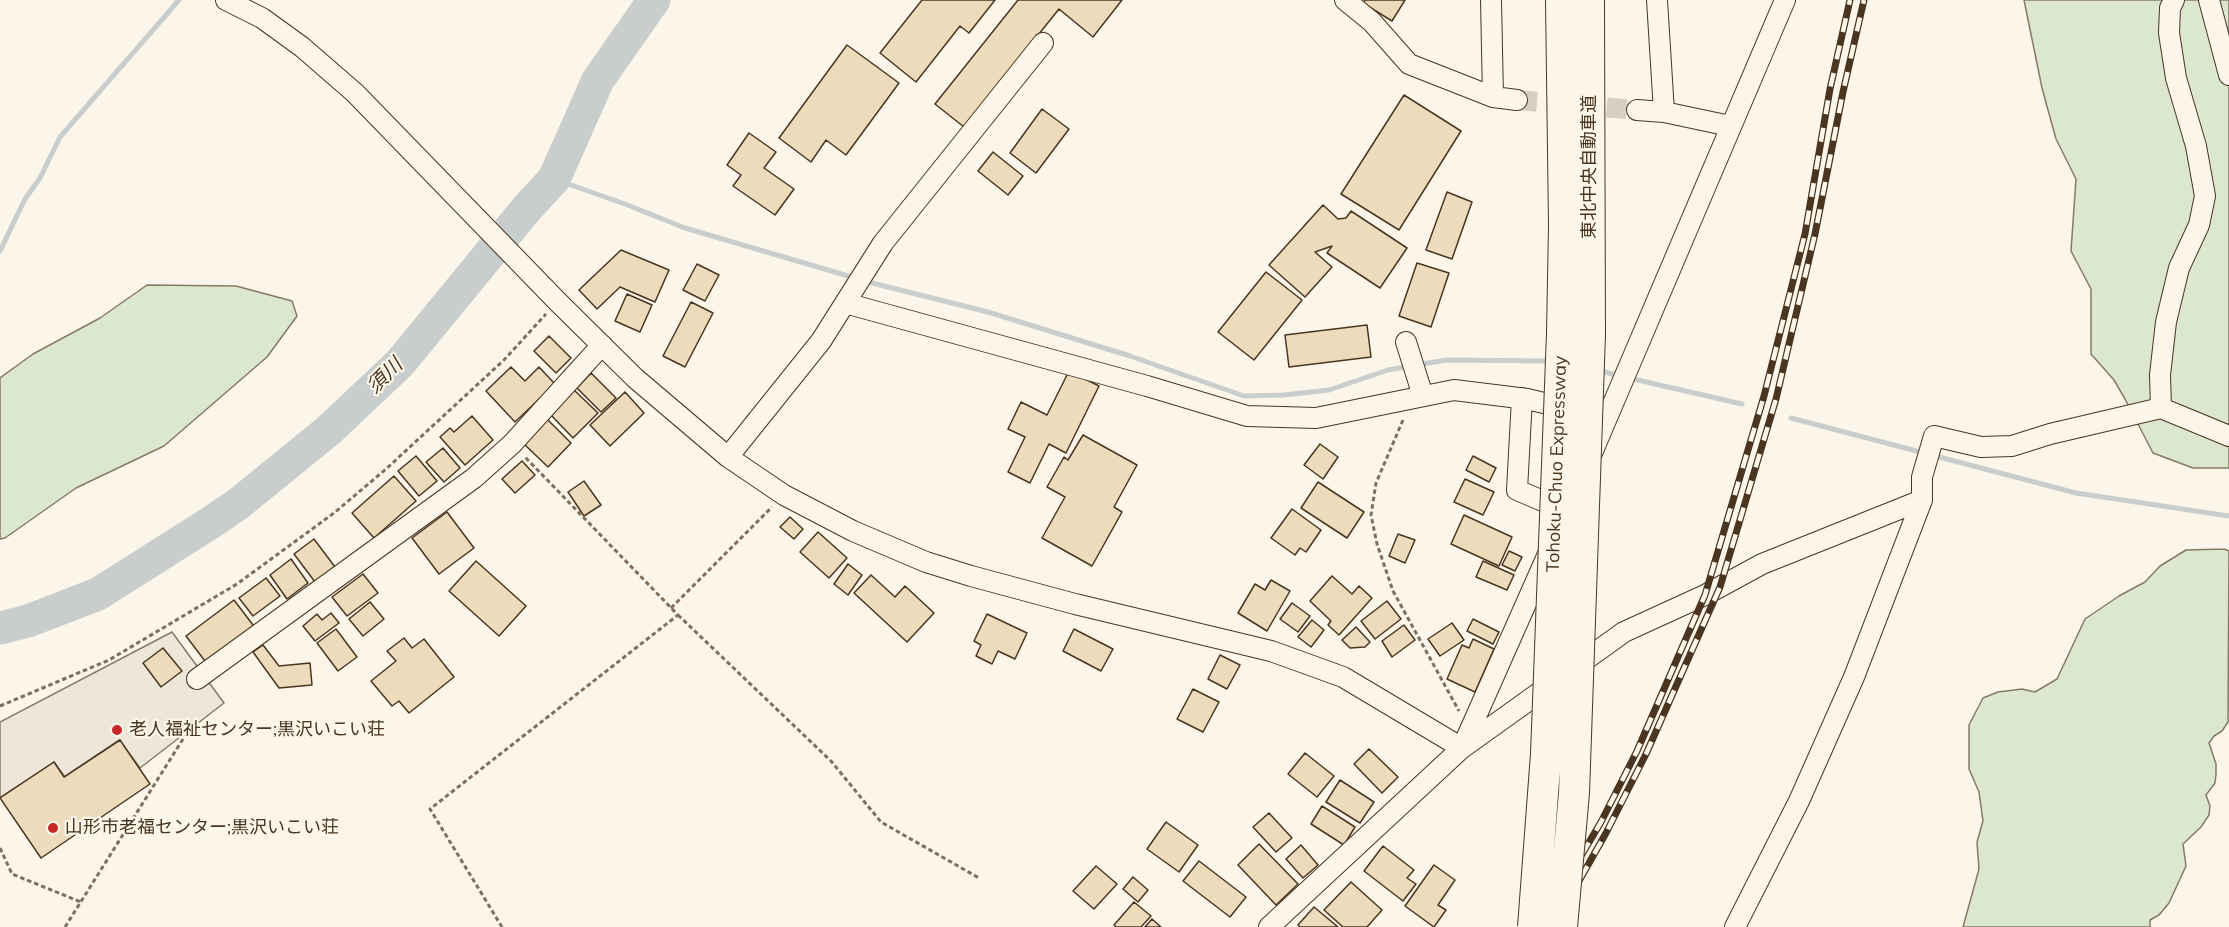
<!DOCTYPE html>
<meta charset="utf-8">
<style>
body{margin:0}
canvas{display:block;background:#fbf6e9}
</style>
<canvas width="2229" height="927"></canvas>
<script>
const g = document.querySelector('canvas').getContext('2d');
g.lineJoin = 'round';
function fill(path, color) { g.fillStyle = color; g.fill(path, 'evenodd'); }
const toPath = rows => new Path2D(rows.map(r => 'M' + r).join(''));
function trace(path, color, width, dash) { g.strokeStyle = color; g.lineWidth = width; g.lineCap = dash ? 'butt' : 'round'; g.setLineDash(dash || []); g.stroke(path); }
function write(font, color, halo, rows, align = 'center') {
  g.font = font + ' Mulish,"Noto Sans JP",sans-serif'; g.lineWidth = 4.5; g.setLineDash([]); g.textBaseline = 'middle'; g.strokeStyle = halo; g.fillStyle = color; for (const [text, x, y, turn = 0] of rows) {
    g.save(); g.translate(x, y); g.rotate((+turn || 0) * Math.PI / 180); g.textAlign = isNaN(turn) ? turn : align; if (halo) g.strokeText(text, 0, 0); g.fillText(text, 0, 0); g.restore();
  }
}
const green = toPath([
 [2024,0,2229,0,2229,468,2193,468,2153,453,2125,399,2114,380,2091,354,2091,289,2071,251,2076,179,2056,139,2042,88,2024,0],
 [147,285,236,286,292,301,297,316,267,357,164,446,76,488,5,538,0,539,0,378,33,354,100,318,147,285],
 [2224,549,2229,551,2228,722,2222,731,2214,736,2209,743,2216,764,2216,774,2215,783,2206,795,2210,806,2209,815,2201,827,2183,844,2186,866,2169,903,2159,915,2150,920,2150,927,1963,927,1979,869,1977,842,1983,821,1979,792,1969,769,1969,725,1983,698,1998,692,2022,689,2035,692,2057,679,2085,619,2119,596,2145,582,2160,566,2186,550,2224,549]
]);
fill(green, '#dce7d0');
trace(green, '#887966', 1.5);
const parking = toPath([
 [172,632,224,703,140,768,119,740,65,777,54,762,0,798,0,722,172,632]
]);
fill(parking, '#ede7d9');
trace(parking, '#887966', 1.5);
trace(toPath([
 [554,179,625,204,685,228,855,278],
 [0,251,25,199,40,178,60,137,179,0],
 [864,281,988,312,1130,356,1244,396,1284,395,1329,390,1388,370,1446,360,1553,361],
 [1597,370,1620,376],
 [1629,378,1742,404],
 [1791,418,2076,493,2229,516]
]), '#c9cecd', 5);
trace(toPath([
 [0,628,28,621,98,594,210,523,238,504,329,430,400,363,528,207,554,179,598,80,654,0]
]), '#c9cecd', 33);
const building = toPath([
 [922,0,995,0,969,33,960,26,916,82,880,53,922,0],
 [1018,0,1122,0,1093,37,1059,9,964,127,935,104,1018,0],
 [1365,0,1405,0,1392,21,1363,3,1365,0],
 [847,45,899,83,846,155,826,140,811,162,779,138,847,45],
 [1404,95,1461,131,1399,230,1341,194,1404,95],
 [1042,109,1069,129,1036,173,1010,153,1042,109],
 [749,133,776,152,764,168,794,189,775,215,733,186,741,175,727,165,749,133],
 [993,152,1023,176,1008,195,978,171,993,152],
 [1447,192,1472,202,1452,259,1426,250,1447,192],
 [1323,205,1338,219,1346,218,1351,211,1407,248,1380,288,1327,253,1332,246,1315,252,1332,267,1305,297,1269,265,1323,205],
 [621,250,669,270,655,302,620,287,597,309,579,290,621,250],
 [1417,263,1449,273,1431,327,1399,316,1417,263],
 [697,264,719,275,705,301,683,290,697,264],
 [1266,272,1302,300,1254,360,1218,332,1266,272],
 [627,294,652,305,640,332,615,321,627,294],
 [691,302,713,313,685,367,663,356,691,302],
 [1367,325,1371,357,1289,367,1285,335,1367,325],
 [549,336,571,358,556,373,534,351,549,336],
 [511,367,525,381,539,367,555,384,515,422,486,391,511,367],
 [1069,371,1099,386,1066,453,1049,444,1030,483,1008,472,1025,437,1008,429,1021,402,1047,415,1069,371],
 [591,373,616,398,601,412,577,388,591,373],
 [574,390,598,413,573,438,550,414,574,390],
 [625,392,644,413,610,446,590,425,625,392],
 [472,416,493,440,465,465,440,437,450,428,454,432,472,416],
 [547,419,571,443,548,467,523,443,547,419],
 [1083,435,1137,465,1114,507,1122,512,1092,566,1042,538,1065,497,1047,487,1064,457,1068,460,1083,435],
 [1320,444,1338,457,1323,479,1304,465,1320,444],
 [443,448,460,468,444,482,426,462,443,448],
 [416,456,437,481,419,496,398,471,416,456],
 [1473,456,1496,468,1489,482,1466,470,1473,456],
 [522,461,535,475,515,493,502,479,522,461],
 [394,476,416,501,374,538,352,513,394,476],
 [1465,479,1494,492,1483,515,1454,502,1465,479],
 [584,481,601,505,584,516,568,492,584,481],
 [1318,482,1364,512,1347,538,1301,508,1318,482],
 [1292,509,1321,530,1306,552,1300,548,1295,555,1271,538,1292,509],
 [447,512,474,548,439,574,412,538,447,512],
 [1464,515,1512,537,1499,566,1451,544,1464,515],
 [790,517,803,529,794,539,780,527,790,517],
 [818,532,847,558,829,578,800,552,818,532],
 [1398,534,1415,540,1405,563,1389,556,1398,534],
 [314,539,335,567,315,582,294,554,314,539],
 [1509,551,1522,557,1515,571,1502,565,1509,551],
 [291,559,308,583,287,599,270,575,291,559],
 [476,561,526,606,499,636,449,591,476,561],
 [1483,561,1514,575,1507,590,1476,577,1483,561],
 [848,564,862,575,848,595,834,584,848,564],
 [363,574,378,593,347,616,332,597,363,574],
 [871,575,895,597,905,586,934,613,907,642,854,593,871,575],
 [1332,576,1352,594,1359,586,1372,598,1339,635,1328,625,1331,621,1310,601,1332,576],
 [266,578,280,596,253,616,239,598,266,578],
 [1271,580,1290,591,1267,631,1238,613,1255,584,1265,590,1271,580],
 [234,600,256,629,208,665,186,636,234,600],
 [1387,601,1401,619,1375,639,1361,621,1387,601],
 [370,602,384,619,363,636,349,619,370,602],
 [1292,603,1310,616,1298,632,1280,619,1292,603],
 [331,613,339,623,315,641,303,626,317,614,322,620,331,613],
 [987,614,1027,633,1015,659,998,651,992,664,976,656,981,645,974,641,987,614],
 [1473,619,1499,632,1493,644,1467,631,1473,619],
 [1312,620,1324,630,1311,647,1298,637,1312,620],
 [1452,623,1464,640,1440,656,1428,639,1452,623],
 [1404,625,1415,640,1392,657,1382,641,1404,625],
 [1356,627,1370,642,1365,647,1350,648,1342,640,1356,627],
 [336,629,357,657,338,671,317,643,336,629],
 [1074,629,1113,649,1101,671,1063,651,1074,629],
 [404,638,412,648,424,639,454,677,409,713,399,701,392,706,371,681,396,661,387,651,404,638],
 [1473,639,1494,649,1475,692,1447,679,1462,645,1469,648,1473,639],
 [263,645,279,666,310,663,312,685,279,688,253,652,263,645],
 [163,648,182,671,161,687,143,663,163,648],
 [1220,655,1240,665,1227,689,1208,679,1220,655],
 [1193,689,1219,702,1203,732,1177,719,1193,689],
 [120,740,150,784,41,858,0,798,54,762,64,777,120,740],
 [1369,749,1398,777,1382,793,1354,764,1369,749],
 [1305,753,1334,776,1317,797,1288,774,1305,753],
 [1340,780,1374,802,1360,823,1326,802,1340,780],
 [1322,806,1355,827,1344,845,1311,824,1322,806],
 [1269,813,1292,838,1276,852,1253,827,1269,813],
 [1166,822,1198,845,1179,872,1147,849,1166,822],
 [1259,844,1298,884,1276,905,1238,865,1259,844],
 [1301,845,1318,865,1303,878,1286,859,1301,845],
 [1383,846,1414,870,1407,878,1416,884,1403,901,1364,871,1383,846],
 [1199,861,1246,897,1230,917,1183,881,1199,861],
 [1434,865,1455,880,1438,905,1446,910,1434,927,1405,906,1434,865],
 [1096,866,1117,884,1094,909,1073,891,1096,866],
 [1133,877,1148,890,1138,902,1123,889,1133,877],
 [1351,882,1382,910,1367,927,1343,927,1324,910,1351,882],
 [1134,902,1151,916,1141,927,1116,927,1114,925,1134,902],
 [1314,907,1338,927,1300,927,1298,925,1314,907],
 [1152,919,1161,927,1145,927,1152,919]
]);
fill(building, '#ecdcbc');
trace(building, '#4a3520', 1.5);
trace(toPath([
 [1517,100,1637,110]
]), '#d8cfc1', 20, [20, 10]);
const minor = toPath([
 [226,0,262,18,302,47,355,93,558,302,635,378,728,457,784,495,853,531,926,562,971,576,1075,604,1271,651,1343,677,1462,748,1624,632,1705,595,1762,564,1922,500],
 [1345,0,1372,22,1409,64,1493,97,1517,100],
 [1491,0,1493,97],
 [1657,0,1664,112],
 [2209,0,2229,75],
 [1637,110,1664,112,1730,126],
 [845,303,1147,386,1247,416,1316,418,1454,390,1527,399,1569,409],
 [1406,342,1423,396],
 [1522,398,1517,490,1564,510],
 [2161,408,2160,375,2166,322,2179,268,2199,225,2205,196,2196,146,2176,78,2169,33,2170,8,2174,0],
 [1592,453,1785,0],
 [728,457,821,341,883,243,1043,43],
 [197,679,474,478,512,444,602,345],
 [1269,927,1462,748,1548,554],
 [1735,927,1799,801,1854,677,1922,500,1922,477,1934,436,1981,447,2012,446,2050,434,2161,408,2229,436]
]);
const highway = toPath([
 [1561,0,1564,226,1562,333],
 [1589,0,1590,334]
]);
trace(minor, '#4a3520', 22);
trace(highway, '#4a3520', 32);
trace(toPath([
 [1403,420,1376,483,1371,515,1377,544,1393,591,1459,711],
 [671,608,772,507],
 [678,615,831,761,881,822,979,878],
 [0,706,109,660,237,584,334,513,386,469,504,360,546,314],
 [0,848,12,874,81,902],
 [65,927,188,731],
 [502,927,430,809,678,615,525,457]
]), '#7f6f5c', 3, [4.5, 3]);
trace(minor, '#fbf6e9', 20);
trace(highway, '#fbf6e9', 30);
const rail = toPath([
 [1539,927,1601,822,1637,751,1705,595,1764,396,1805,234,1830,89,1850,0],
 [1553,927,1606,833,1646,754,1720,587,1776,399,1815,234,1843,92,1864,0]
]);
trace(rail, '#4a3520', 7);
trace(rail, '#fbf6e9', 4.5, [14]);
const highwayBridge = toPath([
 [1533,927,1546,754,1562,333],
 [1562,927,1574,793,1590,334]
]);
trace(highwayBridge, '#4a3520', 32, []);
trace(highwayBridge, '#fbf6e9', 30);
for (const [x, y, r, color] of [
 [117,730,6,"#c62828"],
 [53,828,6,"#c62828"]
]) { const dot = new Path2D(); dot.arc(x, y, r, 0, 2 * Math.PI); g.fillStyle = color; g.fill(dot); trace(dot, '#fbf6e9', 2); }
write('18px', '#4a3520', '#fbf6e9', [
 ["東北中央自動車道",1590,167,-90],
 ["Tohoku-Chuo Expressway",1557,464,-88]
]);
write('18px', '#4a3520', '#fbf6e9', [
 ["老人福祉センター;黒沢いこい荘",129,730],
 ["山形市老福センター;黒沢いこい荘",65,828]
], 'left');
write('italic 20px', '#4a3520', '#fbf6e9', [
 ["須川",385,376,-45]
]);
</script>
